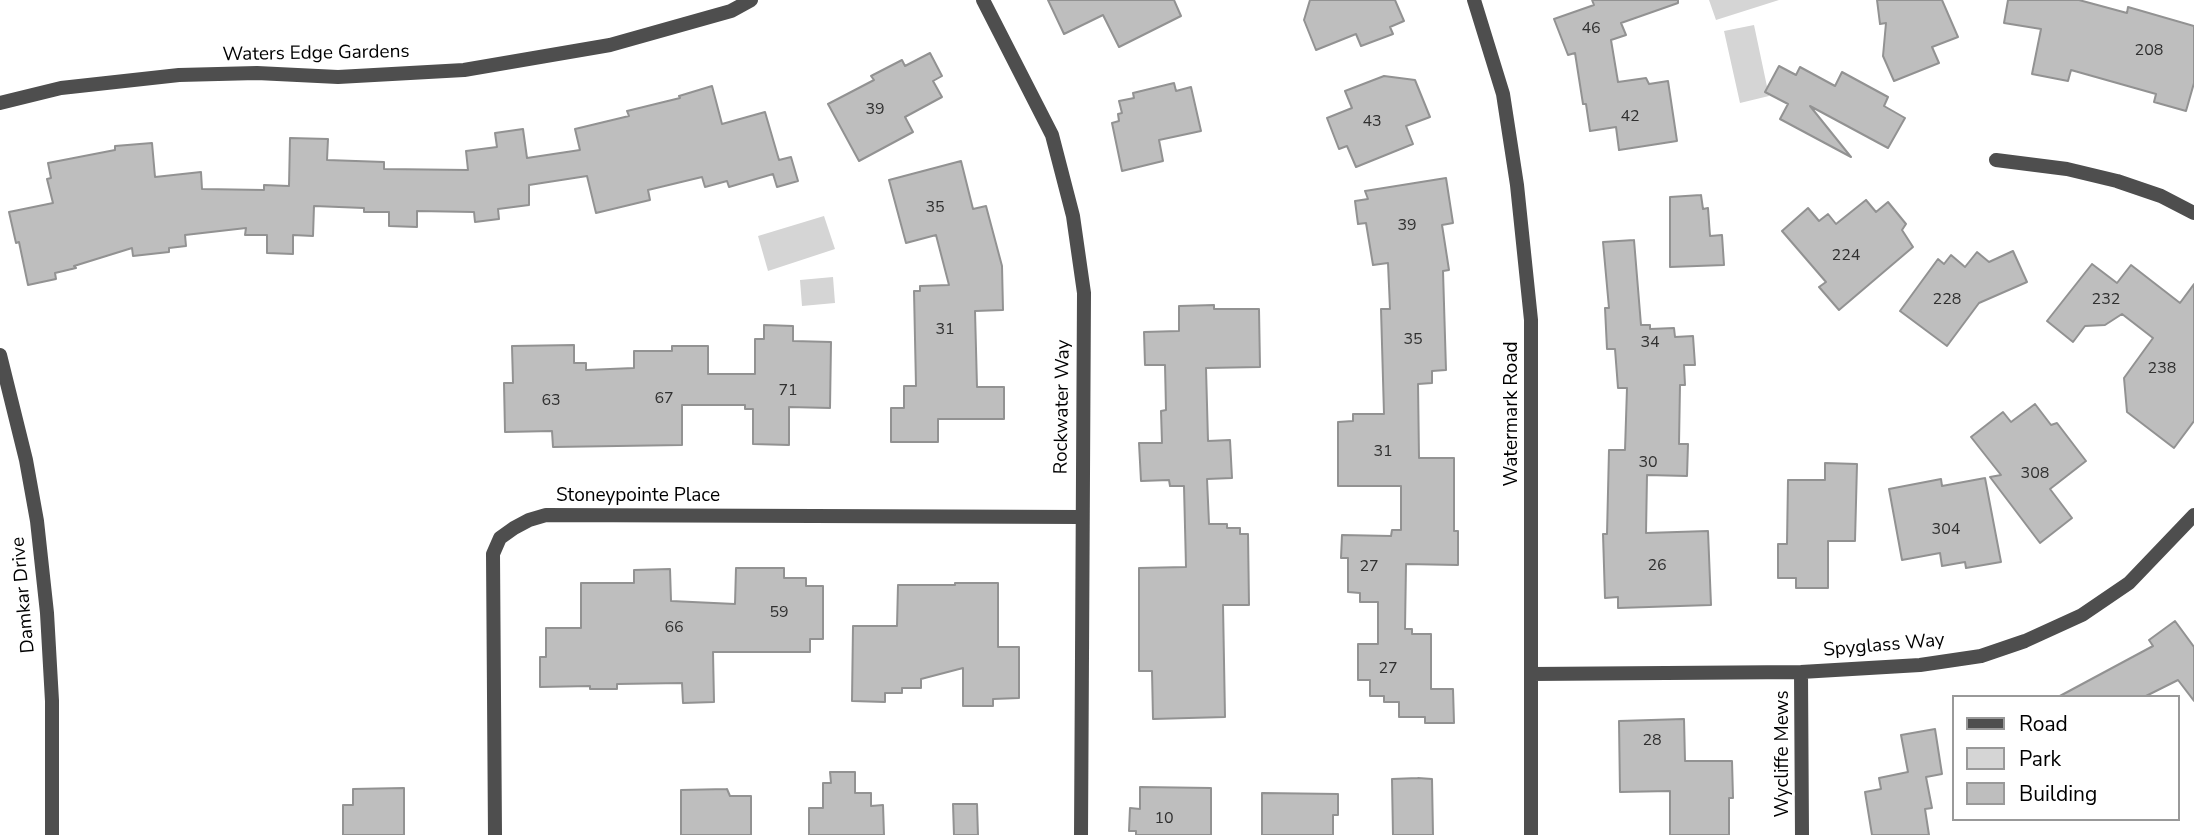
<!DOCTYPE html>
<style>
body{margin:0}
#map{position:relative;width:2194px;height:835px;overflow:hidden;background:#fff;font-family:"Nunito Sans",sans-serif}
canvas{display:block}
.legend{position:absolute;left:1952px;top:695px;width:228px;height:126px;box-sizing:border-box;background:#fff;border:2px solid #999;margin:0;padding:9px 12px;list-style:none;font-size:21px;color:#000}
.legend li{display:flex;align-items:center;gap:14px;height:35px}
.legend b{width:35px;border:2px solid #999}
</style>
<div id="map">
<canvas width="2194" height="835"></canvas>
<ul class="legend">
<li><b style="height:9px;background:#4e4e4e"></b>Road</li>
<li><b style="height:19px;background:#d5d5d5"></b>Park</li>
<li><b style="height:19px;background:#bebebe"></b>Building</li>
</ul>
</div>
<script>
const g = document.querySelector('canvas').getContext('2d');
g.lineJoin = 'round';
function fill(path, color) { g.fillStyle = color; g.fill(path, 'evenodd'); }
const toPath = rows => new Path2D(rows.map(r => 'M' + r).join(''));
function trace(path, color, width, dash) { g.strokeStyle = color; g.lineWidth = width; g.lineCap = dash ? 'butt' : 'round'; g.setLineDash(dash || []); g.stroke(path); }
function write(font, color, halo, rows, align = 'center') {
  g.font = font + ' "Nunito Sans",sans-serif'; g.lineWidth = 5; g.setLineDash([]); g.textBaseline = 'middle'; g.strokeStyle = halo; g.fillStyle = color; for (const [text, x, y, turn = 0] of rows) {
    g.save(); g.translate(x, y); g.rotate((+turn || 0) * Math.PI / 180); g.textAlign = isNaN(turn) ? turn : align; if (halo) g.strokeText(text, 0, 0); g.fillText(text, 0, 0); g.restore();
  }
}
fill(toPath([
 [1709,0,1779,0,1716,20],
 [1754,25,1769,96,1740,103,1724,31],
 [824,216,835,249,768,271,758,236],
 [833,277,835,303,802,306,800,280]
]), '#d5d5d5');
const building = toPath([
 [1048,0,1174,0,1181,16,1119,47,1103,15,1064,34,1048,0],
 [1310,0,1395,0,1404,21,1390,27,1393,34,1361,46,1356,34,1316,50,1304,20,1310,0],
 [1592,0,1678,0,1678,3,1621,23,1626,35,1611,40,1618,82,1646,78,1649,84,1668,81,1677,141,1619,150,1616,127,1590,131,1586,104,1583,104,1575,53,1568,55,1554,19,1594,5,1592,0],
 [1877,0,1942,0,1958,37,1932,47,1939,63,1894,81,1883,56,1886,23,1880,24,1877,0],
 [2008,0,2079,0,2127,13,2128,7,2194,26,2194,83,2186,111,2154,102,2156,94,2071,70,2068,81,2032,74,2041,29,2004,23,2008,0],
 [930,53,942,76,933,81,942,97,905,117,913,132,859,161,828,104,874,80,871,76,902,60,905,66,930,53],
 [1779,66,1796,75,1800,67,1835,86,1842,72,1888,97,1884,106,1905,118,1888,148,1810,106,1851,157,1780,119,1788,104,1765,92,1779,66],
 [1384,76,1415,80,1430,117,1406,126,1413,144,1356,167,1347,146,1339,149,1327,118,1352,108,1345,91,1384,76],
 [1174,83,1176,91,1191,87,1201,131,1159,140,1163,161,1122,171,1112,123,1119,121,1118,114,1122,113,1119,101,1134,98,1133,93,1174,83],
 [712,86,722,124,765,112,779,160,791,157,798,181,777,187,773,174,729,187,727,181,705,187,702,177,648,190,650,200,596,213,587,176,529,185,529,205,498,209,499,219,475,222,474,212,417,211,417,227,389,226,389,212,364,212,364,208,314,206,313,236,293,235,293,254,267,253,267,235,245,235,246,228,185,235,186,246,169,248,169,252,133,256,132,248,74,266,76,268,55,273,56,279,28,285,19,242,16,243,9,212,53,203,47,179,51,178,48,163,115,150,115,146,152,143,155,177,201,172,202,189,264,190,264,185,289,186,290,138,328,139,327,160,384,162,384,169,468,170,466,151,497,147,495,133,523,129,527,158,580,150,575,129,629,116,627,111,680,98,679,96,712,86],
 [961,161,973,209,986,206,1002,266,1003,310,975,311,977,387,1004,387,1004,419,938,419,938,442,891,442,891,408,904,408,904,386,916,386,914,291,920,291,920,286,949,285,936,235,906,243,889,180,961,161],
 [1446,178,1453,223,1442,225,1449,270,1443,271,1446,370,1432,371,1432,383,1418,384,1419,458,1454,458,1454,531,1458,531,1458,565,1406,564,1405,629,1412,629,1412,634,1431,634,1431,689,1453,689,1454,723,1425,723,1425,717,1399,717,1399,702,1384,702,1384,696,1370,696,1370,680,1358,680,1358,644,1378,644,1378,602,1360,602,1360,593,1348,592,1348,558,1341,558,1342,535,1391,536,1392,530,1401,530,1401,486,1338,486,1338,422,1353,421,1353,414,1384,414,1381,309,1390,309,1388,263,1373,265,1366,223,1358,224,1355,201,1368,199,1365,191,1446,178],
 [1701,195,1703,209,1708,208,1710,236,1722,235,1724,265,1670,267,1670,197,1701,195],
 [1866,200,1876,212,1888,202,1906,224,1902,230,1913,247,1839,310,1819,287,1826,282,1782,231,1808,208,1819,221,1828,214,1836,224,1866,200],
 [1634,240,1641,325,1650,325,1650,329,1674,328,1675,337,1693,336,1695,365,1684,365,1685,385,1680,385,1679,444,1688,444,1687,476,1647,475,1646,533,1708,531,1711,605,1618,608,1618,597,1605,598,1603,534,1607,534,1609,450,1625,450,1627,388,1618,388,1615,349,1607,349,1605,308,1609,308,1603,242,1634,240],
 [2013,251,2027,282,1979,303,1947,346,1900,311,1938,259,1944,264,1951,255,1965,267,1977,252,1989,262,2013,251],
 [2092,264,2117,283,2131,265,2180,303,2194,284,2194,421,2174,448,2127,412,2124,378,2153,338,2122,314,2105,325,2085,326,2073,342,2047,321,2092,264],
 [1214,305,1214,309,1259,309,1260,367,1206,368,1208,441,1230,440,1232,478,1207,479,1209,524,1227,524,1227,528,1240,528,1240,534,1248,534,1249,605,1223,605,1225,717,1153,719,1152,671,1139,671,1139,568,1186,567,1184,486,1170,486,1169,480,1141,481,1139,443,1162,443,1161,411,1166,410,1165,365,1145,365,1144,332,1179,331,1179,306,1214,305],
 [764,325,793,326,793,341,831,342,830,408,789,407,789,445,753,444,753,409,745,409,745,405,682,405,682,445,553,447,552,431,505,432,504,383,513,383,512,346,574,345,574,363,586,363,586,370,634,368,634,351,672,351,672,346,708,346,708,374,755,374,755,339,764,339,764,325],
 [2035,404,2051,425,2057,423,2086,461,2050,489,2072,518,2040,543,1990,477,2001,475,1971,437,2003,412,2011,422,2035,404],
 [1825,463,1857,464,1855,541,1828,541,1828,588,1796,588,1796,578,1778,578,1778,544,1787,544,1788,480,1825,480,1825,463],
 [1985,478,2001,562,1966,568,1965,562,1942,566,1940,553,1902,560,1889,489,1941,479,1942,486,1985,478],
 [736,568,784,568,784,578,806,578,806,586,823,586,823,639,810,639,810,652,713,652,714,702,683,703,682,683,617,684,617,689,590,689,590,686,540,687,540,657,546,657,546,628,581,628,581,583,634,583,634,570,670,569,671,601,735,604,736,568],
 [955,583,998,583,998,647,1019,647,1019,698,993,699,993,706,963,706,963,668,921,679,921,688,902,688,902,693,885,693,885,702,852,701,853,626,897,626,898,585,955,585,955,583],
 [2175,621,2194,647,2194,701,2178,680,2144,697,2058,697,2153,646,2149,640,2175,621],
 [1684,719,1685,761,1732,761,1733,798,1729,798,1729,835,1670,835,1670,791,1620,792,1619,721,1684,719],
 [1935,729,1942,774,1926,777,1932,808,1925,809,1929,835,1872,835,1865,792,1881,789,1879,778,1908,772,1901,735,1935,729],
 [830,772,855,772,855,793,871,793,871,806,883,805,884,835,809,835,809,808,823,808,823,783,831,783,830,772],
 [1418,778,1432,779,1433,835,1393,835,1392,779,1418,778],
 [1140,787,1211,788,1211,835,1136,835,1136,831,1129,831,1130,808,1140,809,1140,787],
 [404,788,404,835,343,835,343,805,353,805,353,789,404,788],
 [727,789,730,796,751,796,751,835,681,835,681,790,727,789],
 [1262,793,1338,794,1338,815,1333,815,1333,835,1262,835,1262,793],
 [953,804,977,804,978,835,954,835,953,804]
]);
fill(building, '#bebebe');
trace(building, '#929292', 2);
trace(toPath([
 [983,0,1052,135,1073,216,1084,293,1081,835],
 [1474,0,1503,94,1517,185,1531,320,1531,835],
 [0,103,61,88,179,75,257,73,338,77,464,70,610,45,731,11,751,0],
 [1996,160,2067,169,2117,181,2161,196,2194,213],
 [0,355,26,460,37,521,47,613,52,701,52,835],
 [1801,672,1802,835],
 [1531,674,1801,672,1920,665,1981,656,2025,641,2082,615,2129,583,2194,515],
 [495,835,493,554,500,538,514,528,529,520,546,515,1081,517]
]), '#4e4e4e', 14);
write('16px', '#303030', null, [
 ["46",1591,29],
 ["208",2149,51],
 ["39",875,110],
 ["42",1630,117],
 ["43",1372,122],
 ["35",935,208],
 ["39",1407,226],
 ["224",1846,256],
 ["228",1947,300],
 ["232",2106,300],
 ["31",945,330],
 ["35",1413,340],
 ["34",1650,343],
 ["238",2162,369],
 ["71",788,391],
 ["67",664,399],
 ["63",551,401],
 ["31",1383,452],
 ["30",1648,463],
 ["308",2035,474],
 ["304",1946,530],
 ["26",1657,566],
 ["27",1369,567],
 ["59",779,613],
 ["66",674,628],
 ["27",1388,669],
 ["28",1652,741],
 ["10",1164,819]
]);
write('19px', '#000', '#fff', [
 ["Waters Edge Gardens",316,54,-1],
 ["Rockwater Way",1063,407,-89],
 ["Watermark Road",1512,414,-90],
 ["Stoneypointe Place",638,496],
 ["Damkar Drive",24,595,-95],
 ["Spyglass Way",1884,646,-5],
 ["Wycliffe Mews",1783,754,-90]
]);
</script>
